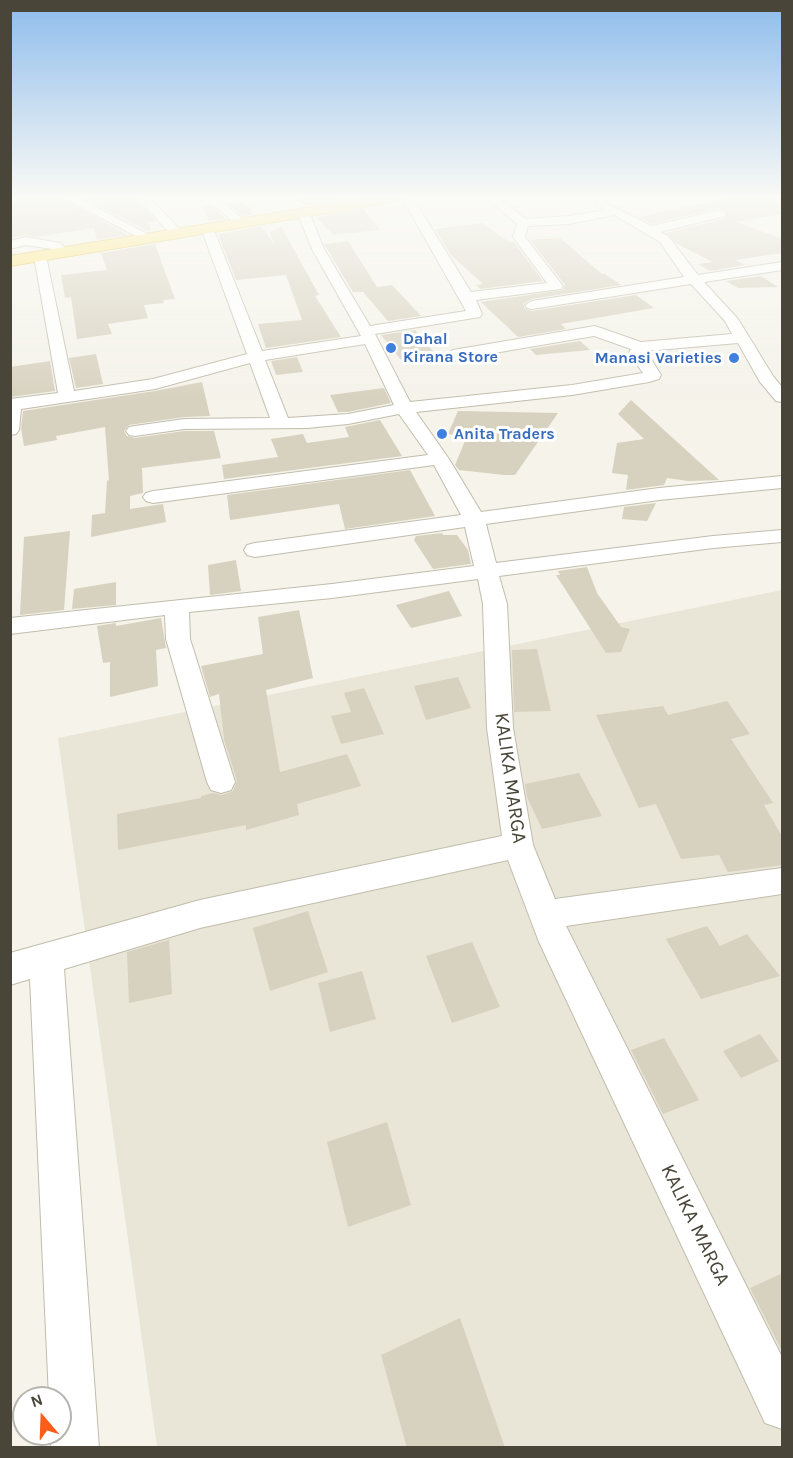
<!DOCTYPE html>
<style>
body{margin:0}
#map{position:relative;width:793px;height:1458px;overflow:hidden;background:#f5f3ea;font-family:Karla,sans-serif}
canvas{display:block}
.frame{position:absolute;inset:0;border:12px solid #494538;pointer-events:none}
.north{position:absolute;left:12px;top:1386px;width:60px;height:60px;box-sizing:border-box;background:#fff;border:2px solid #b6b5af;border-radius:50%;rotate:341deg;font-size:16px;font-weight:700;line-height:24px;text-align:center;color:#494538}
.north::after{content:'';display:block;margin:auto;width:21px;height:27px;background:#fc5d1a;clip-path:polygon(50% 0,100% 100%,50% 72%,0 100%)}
</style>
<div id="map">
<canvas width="793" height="1458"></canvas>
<div class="frame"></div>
<div class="north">N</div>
</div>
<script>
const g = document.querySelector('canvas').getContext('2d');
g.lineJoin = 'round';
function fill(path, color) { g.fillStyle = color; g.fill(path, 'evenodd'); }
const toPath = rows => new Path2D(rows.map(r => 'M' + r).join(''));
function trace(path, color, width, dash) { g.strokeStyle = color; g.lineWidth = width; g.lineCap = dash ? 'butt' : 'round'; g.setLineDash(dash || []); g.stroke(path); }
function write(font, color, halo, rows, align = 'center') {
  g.font = font + ' Karla,sans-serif'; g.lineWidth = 6; g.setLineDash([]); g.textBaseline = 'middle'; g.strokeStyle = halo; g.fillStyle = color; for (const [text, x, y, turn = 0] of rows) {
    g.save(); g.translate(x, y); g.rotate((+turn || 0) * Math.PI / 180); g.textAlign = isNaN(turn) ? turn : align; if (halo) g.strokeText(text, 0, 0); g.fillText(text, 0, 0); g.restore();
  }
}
fill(toPath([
 [782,590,782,1447,157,1447,58,738]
]), '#e9e6d8');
fill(toPath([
 [10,198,62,198,128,235,97,240,94,228,36,237,25,235,10,239],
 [83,198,136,198,156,221,148,222,151,231,147,231],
 [298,198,351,198,305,206],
 [727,198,783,198,783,214,736,222,783,239,783,253,735,260,745,265,710,271,698,264,713,262,677,244,666,233,726,218,726,210,720,208,651,224,639,217],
 [243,201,253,214,243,216,227,203],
 [211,205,226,219,209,221,203,207],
 [363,209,380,230,333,235,316,217],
 [482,223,509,242,514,242,543,281,480,289,476,285,483,284,450,254,435,229],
 [261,226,274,244,270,232,281,226,319,295,315,296,341,337,266,348,258,324,302,320,286,275,236,280,218,234],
 [560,238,602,274,605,274,621,285,532,299,523,304,525,309,532,311,636,295,654,308,561,324,566,329,518,337,481,302,563,290,565,285,530,240],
 [348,241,377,287,392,285,421,316,388,321,363,292,353,292,324,244],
 [155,244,175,299,163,300,164,303,144,305,148,318,108,324,112,334,77,339,71,297,65,298,61,275,107,270,101,253],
 [761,276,778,287,738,288,726,281],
 [415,330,437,356,402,361,381,335],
 [580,341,590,350,536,355,530,349],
 [96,354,103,384,76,388,69,358],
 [297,357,303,372,276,375,271,361],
 [50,361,55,391,10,397,10,367],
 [202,382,210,416,184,417,129,425,124,431,127,436,135,438,184,431,214,431,221,458,142,468,143,493,130,496,130,509,163,504,166,522,91,537,92,515,105,513,107,481,109,480,105,427,56,436,57,440,24,446,21,428,23,411,155,391],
 [384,388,391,403,348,412,338,412,330,395],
 [631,400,719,480,688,481,667,478,664,485,626,490,628,475,612,473,617,443,644,439,618,414],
 [458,411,558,413,515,475,504,475,459,470,455,465,467,436,448,434],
 [380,420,402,456,224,479,222,465,278,457,271,439,303,434,307,443,349,437,345,427],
 [410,470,435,516,345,529,339,504,230,520,227,495],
 [656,503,647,521,622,519,624,507],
 [70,531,64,610,20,615,24,537],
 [442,533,443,535,457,535,468,550,471,564,433,569,414,540,416,536],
 [236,560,241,591,210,595,208,565],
 [587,567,597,593,621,627,630,629,621,652,606,653,556,575,560,575,558,571],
 [116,582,116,605,72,609,74,589],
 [449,591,462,616,411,628,396,605],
 [299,610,313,678,266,690,280,772,347,754,361,786,297,804,299,815,246,830,246,825,118,850,117,814,201,798,201,796,213,793,222,795,233,791,237,781,224,739,219,694,210,697,201,666,263,654,258,617],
 [161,618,166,648,156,650,158,686,110,697,110,662,103,663,97,626,116,623,116,626],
 [537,649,551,711,514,712,512,650],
 [458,677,471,708,426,720,414,686],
 [364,688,384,734,341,744,331,716,351,712,344,693],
 [727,701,750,734,731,739,773,803,764,805,783,838,783,865,728,872,719,855,681,859,656,804,639,808,596,715,663,706,668,715],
 [579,773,602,816,542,829,527,797,525,784],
 [308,911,328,972,270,991,253,928],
 [707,926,720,946,747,934,780,976,701,999,666,939],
 [169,940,172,994,129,1003,127,952],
 [472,942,500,1007,452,1023,426,956],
 [362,971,376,1019,330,1032,318,983],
 [760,1034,779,1061,741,1078,723,1051],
 [664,1038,699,1100,663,1114,631,1050],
 [387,1122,411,1205,348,1227,327,1142],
 [783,1273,783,1353,750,1288],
 [460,1318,505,1448,407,1448,381,1355]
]), '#d7d1bf');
const minor = toPath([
 [64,198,78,198,155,238,149,242,145,241,64,198],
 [138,198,150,198,180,230,182,233,180,236,172,236,138,198],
 [206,198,217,198,247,222,245,225,237,225,206,198],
 [402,198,413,198,471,292,547,283,513,237,517,224,487,198,499,198,526,219,569,216,605,210,595,203,601,200,651,226,721,210,725,212,725,216,660,232,668,236,698,275,782,262,782,270,704,282,738,319,773,376,782,387,782,402,776,401,760,382,738,343,646,351,661,375,659,379,649,382,572,395,416,412,449,459,481,512,659,488,782,476,782,488,659,500,486,524,496,563,713,536,782,530,782,542,713,548,499,576,507,604,513,728,533,845,555,899,782,868,782,894,566,926,782,1357,782,1429,765,1423,539,942,508,860,200,928,64,969,99,1448,51,1448,50,1434,60,1434,60,1398,49,1398,30,979,10,985,10,953,200,900,502,836,487,728,483,604,478,579,332,598,189,612,190,639,235,782,231,790,221,793,211,790,207,782,166,639,165,615,10,634,10,618,332,584,474,566,465,527,255,557,247,555,244,550,247,545,255,543,461,515,434,465,153,503,146,501,143,497,146,493,153,491,428,455,399,414,348,424,307,428,184,429,135,436,129,435,126,431,129,427,135,426,184,419,270,418,250,363,155,389,21,409,19,430,16,434,10,435,10,399,58,393,34,256,40,252,46,256,74,391,153,379,247,354,201,228,207,224,213,228,262,351,361,336,312,249,297,212,303,208,309,212,324,249,370,326,466,311,402,198],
 [614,215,660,242,684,277,532,301,525,305,527,308,532,309,691,284,725,321,732,334,641,342,595,326,453,350,445,355,447,358,453,360,594,336,631,349,629,353,643,373,572,385,410,402,375,334,480,317,482,314,476,300,561,289,563,286,525,237,528,226,569,224,614,215],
 [365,344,394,405,348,414,288,418,265,360,365,344],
 [26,237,60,243,70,252,64,256,52,249,26,245,10,249,10,241,26,237]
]);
const highway = toPath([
 [367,198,401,198,394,202,10,266,10,256,367,198]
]);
trace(minor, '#c1bdac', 2);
trace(highway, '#e0bb39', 2);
fill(minor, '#fff');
fill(highway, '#ffe46b');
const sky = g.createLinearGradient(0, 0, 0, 402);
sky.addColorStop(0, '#8ebcec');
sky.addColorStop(0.49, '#fafaf6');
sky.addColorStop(1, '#fafaf600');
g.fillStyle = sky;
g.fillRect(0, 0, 793, 402);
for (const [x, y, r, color] of [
 [391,348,6,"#3f7fe0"],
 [734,358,6,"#3f7fe0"],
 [442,434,6,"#3f7fe0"]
]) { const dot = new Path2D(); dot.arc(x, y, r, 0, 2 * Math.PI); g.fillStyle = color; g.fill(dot); trace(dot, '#fff', 2); }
write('bold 16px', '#366cbe', '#fff', [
 ["Dahal",403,339],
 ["Kirana Store",403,357],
 ["Manasi Varieties",722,358,"right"],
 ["Anita Traders",454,434]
], 'left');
write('20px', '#494538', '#fff', [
 ["KALIKA MARGA",510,778,82],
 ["KALIKA MARGA",695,1225,64]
]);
</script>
